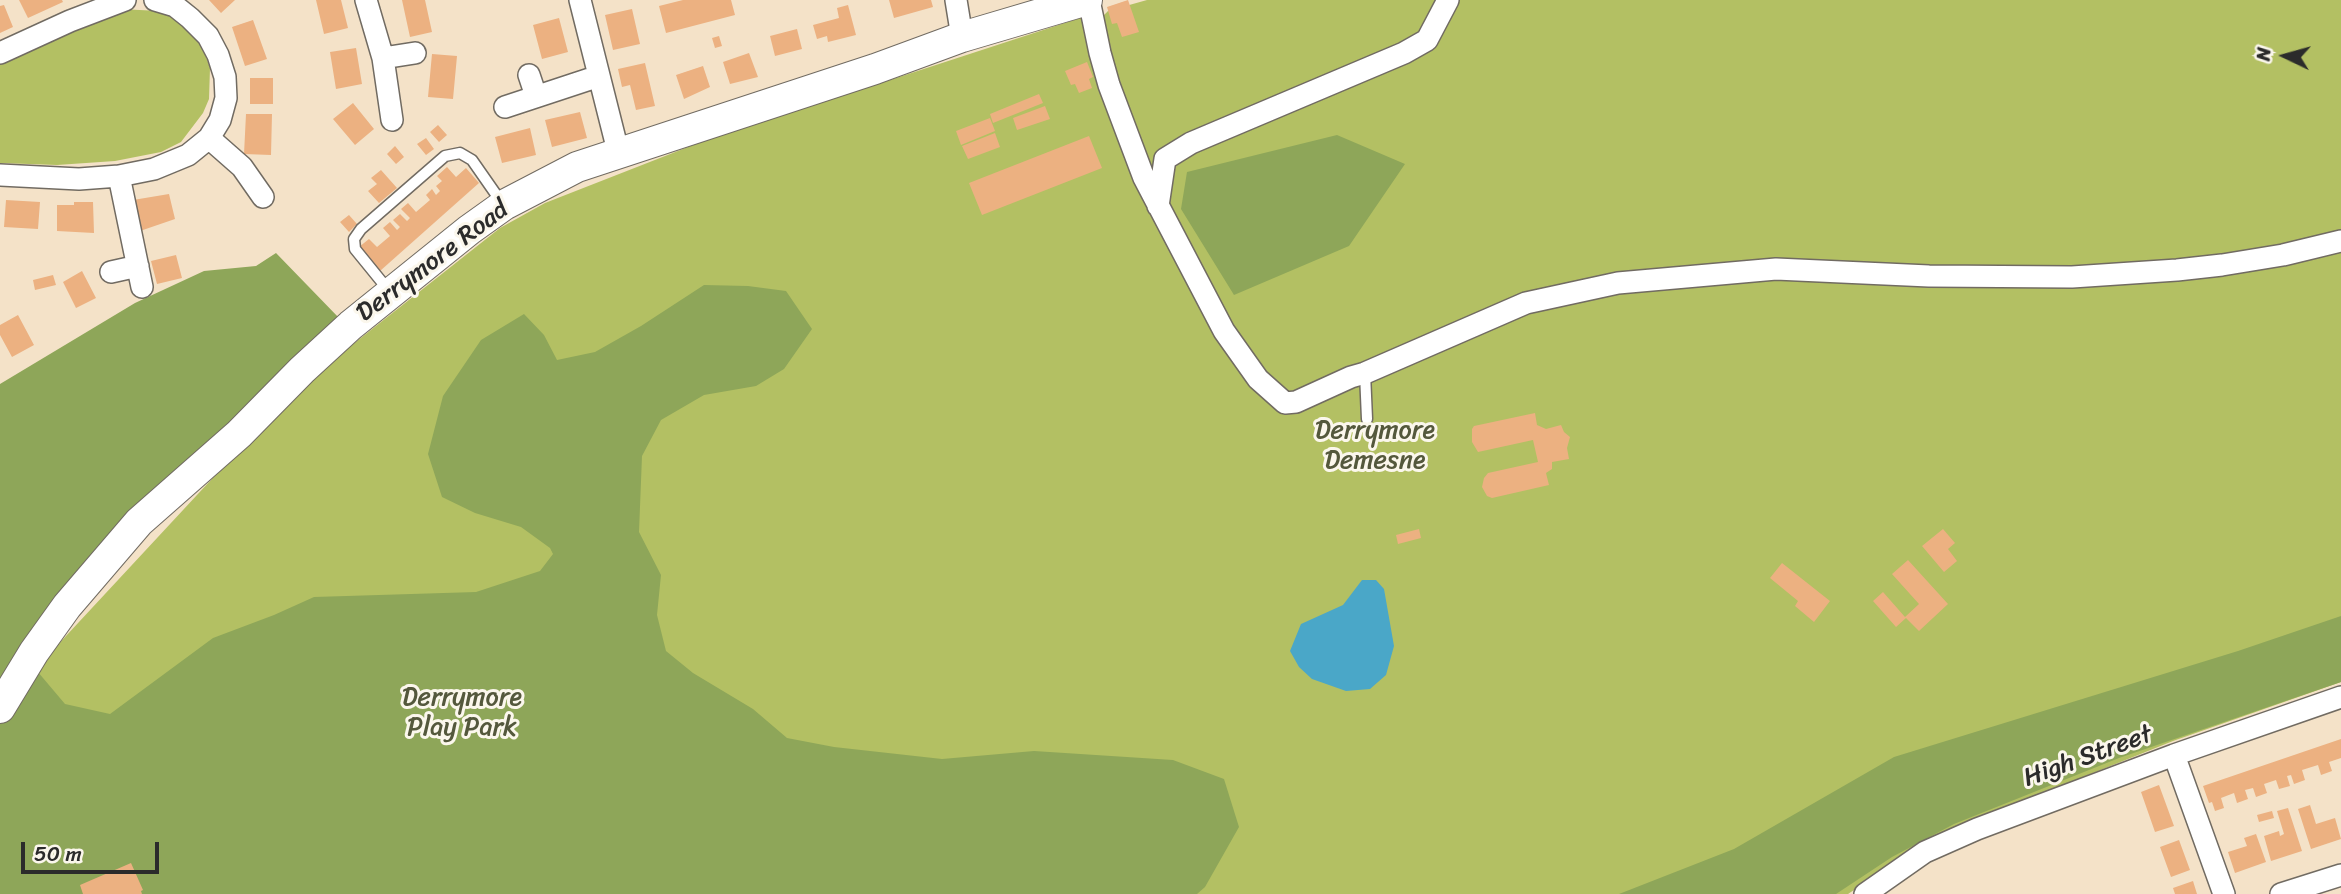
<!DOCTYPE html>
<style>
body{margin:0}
#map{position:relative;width:2341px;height:894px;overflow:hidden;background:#f4e2c8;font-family:Sriracha,sans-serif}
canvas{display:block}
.north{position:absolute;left:2250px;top:21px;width:70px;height:70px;-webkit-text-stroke:5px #fbf7ec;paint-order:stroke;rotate:275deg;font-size:19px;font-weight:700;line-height:28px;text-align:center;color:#2b2b2b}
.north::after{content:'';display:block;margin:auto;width:24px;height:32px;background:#2b2b2b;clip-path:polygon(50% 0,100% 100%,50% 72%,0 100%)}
.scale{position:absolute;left:21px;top:842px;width:138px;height:32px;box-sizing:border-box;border:4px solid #2b2b2b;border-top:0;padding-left:9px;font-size:21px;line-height:24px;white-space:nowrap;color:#2b2b2b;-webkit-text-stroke:5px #fbf7ec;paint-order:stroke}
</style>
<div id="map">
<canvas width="2341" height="894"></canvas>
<div class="north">N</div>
<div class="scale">50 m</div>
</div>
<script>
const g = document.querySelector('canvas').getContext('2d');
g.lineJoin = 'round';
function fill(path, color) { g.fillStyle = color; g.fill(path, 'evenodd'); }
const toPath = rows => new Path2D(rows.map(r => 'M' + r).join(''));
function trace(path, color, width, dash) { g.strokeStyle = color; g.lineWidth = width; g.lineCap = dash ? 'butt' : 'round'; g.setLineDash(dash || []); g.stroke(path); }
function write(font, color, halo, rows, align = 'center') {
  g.font = font + ' Sriracha,sans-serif'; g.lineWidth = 6; g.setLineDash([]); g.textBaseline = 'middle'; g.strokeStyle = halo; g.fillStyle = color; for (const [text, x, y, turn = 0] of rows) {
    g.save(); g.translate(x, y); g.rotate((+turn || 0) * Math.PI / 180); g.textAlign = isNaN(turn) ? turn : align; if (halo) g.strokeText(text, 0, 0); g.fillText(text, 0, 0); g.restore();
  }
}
fill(toPath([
 [1147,0,2341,0,2341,682,2173,741,1933,837,1848,894,0,894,13,693,223,467,319,371,500,228,545,203,706,140,1080,18,1087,21,1103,16,1108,11],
 [120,9,159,11,179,20,200,40,210,68,209,99,203,113,181,142,161,152,115,161,57,165,0,163,0,60]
]), '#b3c063');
fill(toPath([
 [1337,135,1405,164,1349,246,1234,295,1181,209,1187,172],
 [276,253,340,319,202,463,32,665,65,704,110,714,213,638,274,615,314,597,476,592,540,571,553,554,550,548,521,527,475,513,442,497,428,454,443,396,481,340,524,314,544,335,557,360,595,352,641,326,704,285,748,286,786,291,812,329,784,369,756,386,704,395,661,420,642,456,639,532,661,575,657,615,666,651,693,673,753,709,787,738,834,747,942,759,1034,751,1173,760,1224,779,1239,827,1205,887,1197,894,0,894,0,384,135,303,204,271,256,266],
 [2341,616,2341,682,2119,758,1954,824,1892,857,1836,894,1619,894,1734,849,1894,757,2238,651]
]), '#8ea659');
fill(toPath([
 [1362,580,1376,580,1384,589,1394,646,1386,675,1370,689,1346,691,1312,679,1299,667,1290,651,1301,624,1343,605]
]), '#4aa7c8');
fill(toPath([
 [19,0,62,0,63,2,28,18],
 [209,0,235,0,221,13],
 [316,0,341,0,348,28,324,34],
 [402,0,425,0,432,32,410,37],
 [683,0,731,0,735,15,666,33,659,6],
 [889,0,931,0,933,7,894,18],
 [1128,0,1139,32,1122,37,1117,23,1112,24,1107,7],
 [4,5,13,27,0,33,0,6],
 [848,5,856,35,828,42,827,36,817,39,813,25,839,18,837,8],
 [632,9,640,44,613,50,605,15],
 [559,18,568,52,542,59,533,25],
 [253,20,267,59,245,66,232,27],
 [797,29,802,49,775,56,770,36],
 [719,36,722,46,715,48,712,38],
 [356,48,362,84,336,89,330,52],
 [749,53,758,77,730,84,723,62],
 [432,54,457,56,453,99,428,97],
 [1087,62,1093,77,1089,79,1092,88,1079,93,1075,84,1071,85,1065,71],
 [645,63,655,106,636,110,630,85,622,87,618,69],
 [703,66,710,87,684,99,676,75],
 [250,78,273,78,273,104,250,104],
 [1039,94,1043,103,993,123,990,114],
 [353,103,374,129,355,145,333,119],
 [1045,106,1050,119,1017,130,1013,118],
 [580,112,587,138,552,147,545,120],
 [246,114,272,114,271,155,244,154],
 [990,118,995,131,961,145,956,131],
 [438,125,447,135,439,142,430,132],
 [530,128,536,155,502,163,495,137],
 [995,133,1000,147,968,159,962,146],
 [1089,136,1102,168,982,215,969,183],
 [426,138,434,149,426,155,417,144],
 [395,146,404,157,396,164,387,154],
 [447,167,456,177,466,168,479,183,380,271,359,247,369,239,377,247,390,236,383,228,390,222,397,230,400,227,393,220,400,214,407,221,410,218,401,209,408,203,416,212,430,200,426,195,432,189,436,195,440,191,436,186,442,181,437,176],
 [381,170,397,188,379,203,368,191,377,184,371,178],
 [169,194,175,219,140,231,133,200],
 [6,200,40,202,38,229,4,227],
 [74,202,93,202,94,233,57,231,57,205,74,205],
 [349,215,357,224,349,232,340,222],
 [176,255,182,278,157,284,151,261],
 [82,271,96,298,76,308,63,282],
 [53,275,56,285,35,290,33,280],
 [18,315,34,345,12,357,0,335,0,325],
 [1535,413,1537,425,1546,429,1561,425,1564,432,1570,437,1567,448,1569,459,1552,462,1552,469,1546,473,1549,485,1492,498,1487,496,1482,487,1484,478,1488,473,1538,462,1533,440,1478,452,1472,442,1472,429,1474,426],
 [1419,529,1421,538,1398,544,1396,535],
 [1943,529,1955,543,1948,549,1957,561,1944,572,1922,546],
 [1908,560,1948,604,1919,631,1906,618,1896,627,1873,601,1883,592,1905,617,1919,604,1892,574],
 [1782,563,1830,601,1814,622,1795,606,1798,601,1770,578],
 [2341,739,2341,758,2329,762,2332,771,2321,775,2318,765,2302,770,2305,780,2294,784,2291,775,2287,776,2290,786,2279,789,2276,780,2264,784,2267,793,2256,797,2253,788,2245,790,2248,799,2237,803,2234,793,2221,798,2224,808,2215,811,2212,802,2209,803,2203,786],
 [2159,785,2174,826,2155,832,2141,792],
 [2310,805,2316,824,2335,818,2341,839,2311,849,2298,809],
 [2288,808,2302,851,2271,861,2264,836,2279,831,2280,836,2284,834,2277,811],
 [2272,811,2274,818,2259,822,2257,815],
 [2256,834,2266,862,2235,873,2228,852,2247,846,2244,838],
 [2179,840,2190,870,2171,877,2160,847],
 [131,863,143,890,141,891,142,894,83,894,80,885],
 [2193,881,2197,894,2175,894,2173,888]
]), '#ecb181');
const lane = toPath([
 [390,292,355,249,354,239,361,229,445,156,460,153,472,160,502,203],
 [1365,373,1367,419]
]);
const street = toPath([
 [366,0,383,58,392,120],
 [580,0,619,155],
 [956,0,962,37],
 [1089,0,1100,53,1109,85,1144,178,1224,331,1258,379,1285,403,1296,402,1351,377,1365,373,1526,303,1618,283,1776,269,1929,276,2072,277,2177,270,2222,265,2283,255,2341,241],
 [0,53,70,21,125,0],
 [383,58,415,53],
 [529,75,536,96],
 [505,107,599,76],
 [209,138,242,167,263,197],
 [0,175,79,179,119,176,154,169,188,155,209,138,220,120,226,98,225,77,218,55,208,36,190,18,175,6,155,0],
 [119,176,142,287],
 [1158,206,1165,159,1191,143,1404,53,1427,40,1448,0],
 [111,272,138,266],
 [2174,755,2224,894],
 [1865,894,1925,852,1977,829,2174,755,2341,697],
 [2281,894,2341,875]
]);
const secondary = toPath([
 [0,708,34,652,67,606,139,522,239,434,302,370,351,325,469,230,504,205,577,167,875,69,962,37,1087,0]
]);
trace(lane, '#716b62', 13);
trace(street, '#716b62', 24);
trace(secondary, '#716b62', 32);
trace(lane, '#fff', 10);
trace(street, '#fff', 21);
trace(secondary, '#fff', 30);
write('26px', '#2b2b2b', '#fbf7ec', [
 ["Derrymore Road",433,262,-37],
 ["High Street",2088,757,-20]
]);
write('26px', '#54583c', '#fbf7ec', [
 ["Derrymore",1375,431],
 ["Demesne",1375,461],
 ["Derrymore",462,698],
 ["Play Park",462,728]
]);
</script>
